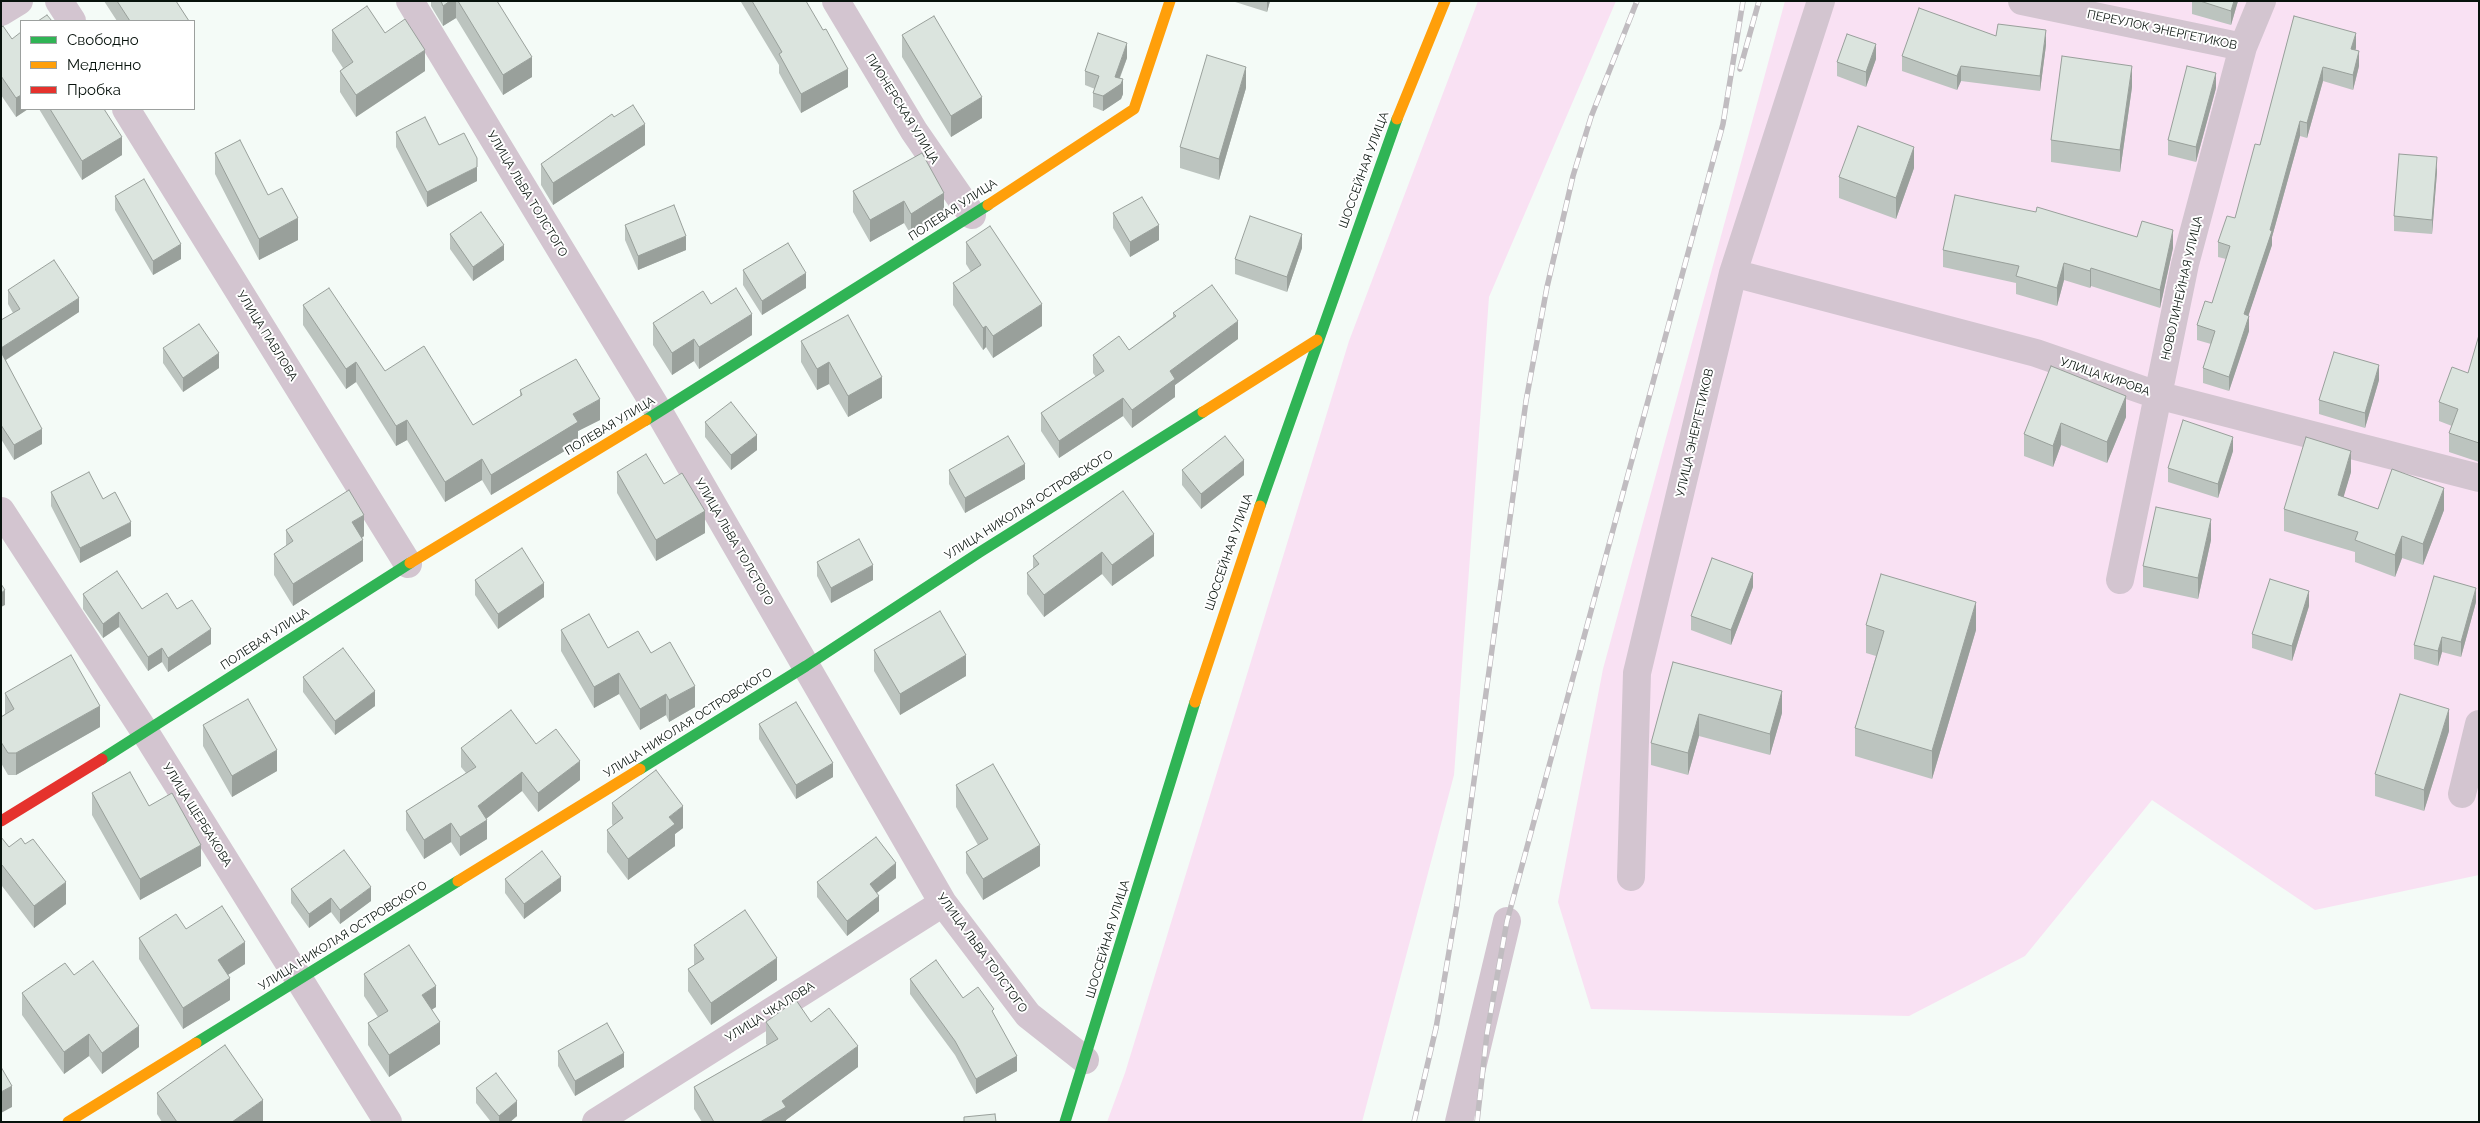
<!DOCTYPE html>
<meta charset="utf-8">
<style>
body{margin:0}
#map{position:relative;width:2480px;height:1123px;overflow:hidden;background:#f4fbf7;font-family:Raleway,sans-serif}
canvas{display:block}
.frame{position:absolute;inset:0;border:2px solid #07120c;pointer-events:none}
.legend{position:absolute;left:20px;top:20px;width:175px;height:90px;box-sizing:border-box;background:#fff;border:1px solid #9ca09e;margin:0;padding:6px 9px;list-style:none;font-size:15px;color:#07120c}
.legend li{display:flex;align-items:center;gap:10px;height:25px}
.legend b{width:25px;border:1px solid #9ca09e}
</style>
<div id="map">
<canvas width="2480" height="1123"></canvas>
<div class="frame"></div>
<ul class="legend">
<li><b style="height:6px;background:#30b455"></b>Свободно</li>
<li><b style="height:6px;background:#ff9f0a"></b>Медленно</li>
<li><b style="height:6px;background:#e5322d"></b>Пробка</li>
</ul>
</div>
<script>
const g = document.querySelector('canvas').getContext('2d');
g.lineJoin = 'round';
function fill(path, color) { g.fillStyle = color; g.fill(path, 'evenodd'); }
const toPath = rows => new Path2D(rows.map(r => 'M' + r).join(''));
function trace(path, color, width, dash) { g.strokeStyle = color; g.lineWidth = width; g.lineCap = dash ? 'butt' : 'round'; g.setLineDash(dash || []); g.stroke(path); }
function write(font, color, halo, rows, align = 'center') {
  g.font = font + ' Raleway,sans-serif'; g.lineWidth = 4; g.setLineDash([]); g.textBaseline = 'middle'; g.strokeStyle = halo; g.fillStyle = color; for (const [text, x, y, turn = 0] of rows) {
    g.save(); g.translate(x, y); g.rotate((+turn || 0) * Math.PI / 180); g.textAlign = isNaN(turn) ? turn : align; if (halo) g.strokeText(text, 0, 0); g.fillText(text, 0, 0); g.restore();
  }
}
fill(toPath([
 [1478,1,1616,1,1489,297,1454,775,1362,1122,1107,1122,1125,1073,1349,341],
 [1785,1,2479,1,2479,875,2315,910,2152,800,2025,956,1909,1016,1591,1009,1558,902,1603,669]
]), '#f9e1f3');
trace(toPath([
 [59,1,72,21],
 [410,1,659,412,943,903,1028,1015,1085,1060],
 [836,1,914,131,972,215],
 [2022,1,2243,47],
 [1,12,19,1],
 [126,109,408,564],
 [1733,273,2036,353,2157,395,2479,478],
 [1,511,145,732,388,1122],
 [2120,580,2185,264,2243,47,2262,1],
 [2462,794,2479,724],
 [1631,877,1637,673,1733,273,1821,1],
 [596,1122,943,903],
 [1459,1122,1507,921]
]), '#d3c5d0', 28);
trace(toPath([
 [646,420,988,205],
 [1260,506,1397,119],
 [102,759,410,563],
 [640,769,806,666,980,552,1203,412],
 [196,1043,458,881],
 [1065,1122,1195,702]
]), '#30b455', 11);
trace(toPath([
 [1397,119,1445,1],
 [988,205,1134,109,1170,1],
 [1203,412,1317,340],
 [410,563,646,420],
 [1195,702,1260,506],
 [458,881,640,769],
 [68,1122,196,1043]
]), '#ff9f0a', 11);
trace(toPath([
 [1,821,102,759]
]), '#e5322d', 11);
const rail = toPath([
 [1740,69,1759,1],
 [1414,1122,1436,1028,1457,905,1526,401,1547,287,1573,176,1591,117,1637,1],
 [1477,1122,1487,1033,1507,921,1723,124,1743,1]
]);
trace(rail, '#c0bcc0', 5.5);
trace(rail, '#fff', 4, [11]);
fill(toPath([
 [104,1,176,1,189,21,117,21],
 [431,1,497,1,532,77,503,95,456,18,443,26,431,6],
 [806,1,848,87,801,113,779,73,779,65,741,2],
 [1232,1,1270,1,1267,12],
 [2192,1,2238,1,2231,25,2192,14],
 [2294,16,2356,48,2355,50,2359,66,2353,90,2323,81,2307,138,2300,136,2272,237,2272,245,2248,316,2249,331,2229,391,2203,383,2203,368,2211,344,2197,340,2197,325,2212,303,2226,259,2218,257,2218,242,2235,218,2260,145],
 [1,28,12,39,21,109,28,109,16,117,1,95],
 [332,30,385,33,425,71,356,117,340,92,340,71,343,68,332,51],
 [902,35,982,118,951,137,902,57],
 [1996,36,2046,45,2040,91,1961,81,1957,90,1902,71,1902,56],
 [1127,58,1120,78,1123,94,1121,99,1103,111,1093,107,1093,93,1095,89,1085,85,1085,71],
 [1876,59,1866,87,1837,76,1837,62],
 [2132,87,2120,172,2051,162,2051,140],
 [1246,88,1219,180,1180,168,1180,147],
 [2216,88,2196,162,2168,155,2168,140],
 [39,109,104,109,122,155,82,180],
 [614,117,645,145,553,205,541,185,541,164],
 [396,132,439,145,477,181,427,207,396,147],
 [215,153,268,195,298,240,259,260,215,174],
 [1914,168,1896,219,1839,198,1839,177],
 [2437,172,2432,234,2394,231,2394,216],
 [853,191,944,193,944,214,911,235,904,223,870,242,853,212],
 [115,196,181,259,153,275,115,210],
 [1113,213,1159,240,1130,257,1113,228],
 [625,225,686,250,638,270,625,240],
 [450,234,504,260,473,281,450,249],
 [966,242,1042,326,993,358,986,347,983,350,953,305,953,283,971,272,966,264],
 [1302,248,1287,292,1235,274,1235,259],
 [2173,248,2160,308,2091,286,2090,288,2064,280,2057,306,2016,294,2016,283,1943,267,1943,250],
 [743,270,806,288,762,315,743,285],
 [8,290,79,312,6,360,42,444,14,460,1,439,1,320,13,313,8,304],
 [711,304,752,335,699,369,694,361,672,375,653,345,653,323],
 [303,305,385,371,473,425,520,396,520,390,600,420,578,431,578,443,491,495,482,480,445,502,407,440,396,446,356,382,346,389,303,325],
 [1173,313,1238,339,1175,385,1175,397,1132,428,1123,416,1059,458,1041,431,1041,413,1096,377,1093,373,1093,355,1129,350,1173,317],
 [2479,335,2479,462,2449,452,2449,433,2452,426,2439,421,2439,402,2468,373],
 [801,341,882,398,848,417,829,384,817,390,801,362],
 [163,348,219,368,183,392,163,363],
 [2379,380,2365,428,2319,414,2319,400],
 [2126,396,2126,417,2107,463,2061,445,2053,467,2024,456,2024,434],
 [705,422,757,450,731,470,705,437],
 [2233,451,2218,498,2168,482,2168,468],
 [949,470,1025,479,965,513,949,484],
 [1182,470,1244,475,1201,509,1182,485],
 [617,472,664,484,705,533,656,561,617,493],
 [2351,472,2343,497,2378,509,2444,510,2423,565,2402,558,2395,577,2355,562,2355,552,2284,531,2284,509],
 [1123,491,1154,556,1112,586,1102,574,1044,617,1027,594,1027,573,1033,569,1033,556],
 [51,492,103,499,131,536,80,563,51,506],
 [286,530,364,536,362,538,363,561,293,606,274,575,274,554,286,546],
 [2211,540,2198,599,2143,587,2143,566],
 [817,562,873,580,831,603,817,576],
 [475,580,544,597,498,629,475,595],
 [1753,587,1731,645,1691,630,1691,616],
 [83,594,142,609,177,609,211,644,168,672,162,662,148,671,119,627,103,638,83,609],
 [2476,602,2461,657,2442,652,2438,666,2414,659,2414,645],
 [2309,606,2292,661,2252,648,2252,634],
 [1866,625,1976,630,1932,779,1855,756,1855,728,1876,656,1866,653],
 [561,630,608,648,651,653,695,707,669,722,666,715,640,730,619,694,594,708,561,651],
 [874,650,966,676,900,715,874,671],
 [1673,662,1782,713,1770,755,1699,736,1688,775,1651,765,1651,743],
 [303,677,375,706,335,735,303,692],
 [5,693,100,727,16,775,8,775,1,763,1,717,5,714],
 [759,724,833,777,796,799,759,739],
 [203,725,277,771,232,797,203,746],
 [2449,731,2424,811,2375,796,2375,774],
 [536,744,580,780,538,812,522,791,486,819,487,839,460,856,451,842,424,859,406,830,406,811,466,773,461,767,461,748],
 [956,785,1040,866,983,900,966,873,966,852,978,845,956,807],
 [92,793,149,806,201,866,140,900,92,815],
 [612,803,683,828,675,834,675,846,628,880,607,852,607,830,613,826,612,824],
 [1,837,9,847,66,904,34,928,2,886,1,887],
 [896,878,877,893,879,911,847,936,817,897,817,882],
 [505,879,561,891,524,919,505,893],
 [291,889,371,901,340,924,331,912,309,928,291,903],
 [186,929,245,964,228,975,230,1000,183,1029,139,959,139,938],
 [694,945,777,980,711,1025,688,991,688,969,694,965],
 [364,974,436,1007,432,1009,440,1044,389,1077,368,1045,368,1023,378,1017,364,996],
 [74,975,139,1047,102,1074,89,1056,64,1074,22,1015,22,993],
 [910,979,963,998,994,1015,1017,1071,976,1094,955,1055,910,994],
 [766,1022,811,1022,858,1067,786,1120,786,1122,702,1122,694,1109,694,1087,767,1045,766,1044],
 [558,1051,624,1067,575,1096,558,1066],
 [476,1088,517,1116,510,1122,491,1122,476,1103],
 [157,1093,263,1121,162,1122,157,1114]
]), '#bcc4bf');
fill(toPath([
 [450,1,456,1,456,18,443,26,443,6],
 [1267,1,1270,1,1267,12],
 [2234,1,2238,1,2231,25,2231,11],
 [2046,30,2046,45,2040,91,2040,76],
 [2356,33,2356,48,2351,64,2351,49],
 [1127,43,1127,58,1116,87,1123,79,1123,94,1121,99,1103,111,1103,96,1115,77],
 [1876,44,1876,59,1866,87,1866,72],
 [425,50,425,71,356,117,356,95],
 [2359,51,2359,66,2353,90,2353,75],
 [532,57,532,77,503,95,503,75],
 [1961,66,1961,81,1957,90,1957,76],
 [2132,66,2132,87,2120,172,2120,150],
 [1246,67,1246,88,1219,180,1219,159],
 [2323,67,2323,81,2307,138,2307,123],
 [848,69,848,87,801,113,801,94],
 [2216,73,2216,88,2196,162,2196,147],
 [21,95,21,109,28,109,16,117,16,98],
 [982,97,982,118,951,137,951,116],
 [2300,121,2300,136,2272,237,2272,245,2244,329,2244,314,2270,230],
 [645,124,645,145,553,205,553,183],
 [122,137,122,155,82,180,82,161],
 [1914,147,1914,168,1896,219,1896,198],
 [2437,157,2437,172,2432,234,2432,220],
 [477,167,477,181,427,207,427,192],
 [944,193,944,214,911,235,911,214],
 [904,201,904,223,870,242,870,220],
 [298,218,298,240,259,260,259,239],
 [1159,225,1159,240,1130,257,1130,242],
 [2173,230,2173,248,2160,308,2160,290],
 [1302,234,1302,248,1287,292,1287,277],
 [686,236,686,250,638,270,638,256],
 [181,244,181,259,153,275,153,261],
 [504,245,504,260,473,281,473,267],
 [2064,263,2064,280,2057,306,2057,288],
 [2091,268,2091,286,2090,288,2090,271],
 [806,273,806,288,762,315,762,301],
 [79,298,79,312,1,363,1,348],
 [1042,304,1042,326,993,358,993,336],
 [752,314,752,335,699,369,699,347],
 [2249,316,2249,331,2229,391,2229,377],
 [1238,321,1238,339,1175,385,1175,397,1132,428,1132,410,1170,371],
 [986,326,986,347,983,350,983,328],
 [694,339,694,361,672,375,672,353],
 [219,353,219,368,183,392,183,378],
 [356,362,356,382,346,389,346,369],
 [829,362,829,384,817,390,817,369],
 [2379,365,2379,380,2365,428,2365,413],
 [882,377,882,398,848,417,848,396],
 [2126,396,2126,417,2107,463,2107,442],
 [1123,398,1123,416,1059,458,1059,441],
 [600,399,600,420,578,431,578,443,491,495,491,475,573,414],
 [407,420,407,440,396,446,396,426],
 [2061,423,2061,445,2053,467,2053,446],
 [42,429,42,444,14,460,14,445],
 [757,435,757,450,731,470,731,455],
 [2233,437,2233,451,2218,498,2218,484],
 [2351,451,2351,472,2338,516,2338,495],
 [482,459,482,480,445,502,445,482],
 [1244,460,1244,475,1201,509,1201,494],
 [1025,464,1025,479,965,513,965,498],
 [2444,488,2444,510,2423,565,2423,544],
 [705,511,705,533,656,561,656,540],
 [364,515,364,536,352,544,352,522],
 [2211,519,2211,540,2198,599,2198,578],
 [131,522,131,536,80,563,80,548],
 [1154,534,1154,556,1112,586,1112,565],
 [2402,536,2402,558,2395,577,2395,555],
 [363,540,363,561,293,606,293,584],
 [1102,552,1102,574,1044,617,1044,595],
 [873,565,873,580,831,603,831,588],
 [1753,573,1753,587,1731,645,1731,630],
 [544,583,544,597,498,629,498,614],
 [2476,588,2476,602,2461,657,2461,642],
 [5,590,5,605,1,607,1,593],
 [2309,591,2309,606,2292,661,2292,646],
 [1976,602,1976,630,1932,779,1932,751],
 [119,612,119,627,103,638,103,624],
 [211,629,211,644,168,672,168,658],
 [2442,637,2442,652,2438,666,2438,651],
 [162,648,162,662,148,671,148,657],
 [966,655,966,676,900,715,900,694],
 [619,673,619,694,594,708,594,687],
 [695,686,695,707,669,722,669,700],
 [375,691,375,706,335,735,335,721],
 [1782,691,1782,713,1770,755,1770,734],
 [666,694,666,715,640,730,640,709],
 [100,706,100,727,16,775,16,753],
 [2449,709,2449,731,2424,811,2424,790],
 [1699,714,1699,736,1688,775,1688,753],
 [277,750,277,771,232,797,232,776],
 [580,761,580,780,538,812,538,793],
 [833,763,833,777,796,799,796,785],
 [522,772,522,791,478,825,478,806],
 [683,806,683,828,675,834,675,846,628,880,628,859,669,817],
 [487,820,487,839,460,856,460,837],
 [451,823,451,842,424,859,424,840],
 [201,845,201,866,140,900,140,879],
 [1040,845,1040,866,983,900,983,879],
 [896,863,896,878,870,898,870,884],
 [2,865,2,886,1,887,1,866],
 [561,877,561,891,524,919,524,904],
 [66,882,66,904,34,928,34,906],
 [371,887,371,901,340,924,340,910],
 [879,896,879,911,847,936,847,921],
 [331,898,331,912,309,928,309,914],
 [245,942,245,964,218,981,218,960],
 [777,958,777,980,711,1025,711,1003],
 [230,978,230,1000,183,1029,183,1008],
 [436,986,436,1007,422,1016,422,995],
 [440,1022,440,1044,389,1077,389,1055],
 [139,1026,139,1047,102,1074,102,1053],
 [89,1034,89,1056,64,1074,64,1052],
 [858,1046,858,1067,786,1120,786,1122,760,1122,782,1101],
 [624,1053,624,1067,575,1096,575,1081],
 [1017,1056,1017,1071,976,1094,976,1079],
 [12,1086,12,1107,1,1113,1,1092],
 [263,1100,263,1122,232,1122],
 [517,1101,517,1116,510,1122,499,1122,499,1116]
]), '#99a09b');
const building = toPath([
 [117,1,176,1,189,21,130,21,117,1],
 [441,1,450,1,443,6,441,1],
 [458,1,497,1,532,57,503,75,458,1],
 [752,1,806,1,823,30,826,29,848,69,801,94,779,54,782,52,752,1],
 [2200,1,2234,1,2231,11,2200,1],
 [367,6,385,33,405,19,425,50,356,95,340,71,353,62,332,30,367,6],
 [1919,8,1996,36,1998,24,2046,30,2040,76,1961,66,1957,76,1902,56,1919,8],
 [47,15,52,21,38,21,47,15],
 [934,16,982,97,951,116,902,35,934,16],
 [2294,16,2356,33,2351,49,2359,51,2353,75,2323,67,2307,123,2300,121,2270,230,2272,231,2244,314,2249,316,2229,377,2203,368,2215,331,2197,325,2205,301,2212,303,2230,246,2218,242,2227,216,2235,218,2255,144,2260,145,2294,16],
 [3,26,12,39,21,32,21,95,16,98,1,76,1,28,3,26],
 [1098,33,1127,43,1115,77,1123,79,1121,84,1103,96,1093,93,1099,76,1085,71,1098,33],
 [1847,34,1876,44,1866,72,1837,62,1847,34],
 [1207,55,1246,67,1219,159,1180,147,1207,55],
 [2062,56,2132,66,2120,150,2051,140,2062,56],
 [2187,66,2216,73,2196,147,2168,140,2187,66],
 [633,105,645,124,553,183,541,164,612,114,614,117,633,105],
 [50,109,104,109,122,137,82,161,50,109],
 [425,117,439,145,464,133,477,158,477,167,427,192,396,132,425,117],
 [1858,126,1914,147,1896,198,1839,177,1858,126],
 [240,140,268,195,282,188,298,218,259,239,215,153,240,140],
 [922,153,944,193,911,214,904,201,870,220,853,191,922,153],
 [2399,154,2437,157,2432,220,2394,216,2399,154],
 [144,179,181,244,153,261,115,196,144,179],
 [1955,195,2036,212,2037,207,2137,237,2142,221,2173,230,2160,290,2091,268,2090,271,2064,263,2057,288,2016,276,2019,266,1943,250,1955,195],
 [1142,197,1159,225,1130,242,1113,213,1142,197],
 [674,205,686,236,638,256,625,225,674,205],
 [481,212,504,245,473,267,450,234,481,212],
 [1250,216,1302,234,1287,277,1235,259,1250,216],
 [990,226,1042,304,993,336,986,326,983,328,953,283,981,265,966,242,990,226],
 [788,243,806,273,762,301,743,270,788,243],
 [54,260,79,298,1,348,1,320,20,309,8,290,54,260],
 [1212,285,1238,321,1170,371,1175,379,1132,410,1123,398,1059,441,1041,413,1104,371,1093,355,1119,336,1129,350,1176,316,1173,313,1212,285],
 [329,288,385,371,424,346,473,425,522,395,520,390,576,359,600,399,573,414,578,422,491,475,482,459,445,482,407,420,396,426,356,362,346,369,303,305,329,288],
 [736,288,752,314,699,347,694,339,672,353,653,323,703,291,711,304,736,288],
 [848,315,882,377,848,396,829,362,817,369,801,341,848,315],
 [199,324,219,353,183,378,163,348,199,324],
 [2479,335,2479,443,2449,433,2458,409,2439,402,2452,367,2468,373,2479,335],
 [1,352,42,429,14,445,1,425,1,352],
 [2334,352,2379,365,2365,413,2319,400,2334,352],
 [2051,366,2126,396,2107,442,2061,423,2053,446,2024,434,2051,366],
 [731,402,757,435,731,455,705,422,731,402],
 [2183,420,2233,437,2218,484,2168,468,2183,420],
 [1008,436,1025,464,965,498,949,470,1008,436],
 [1225,436,1244,460,1201,494,1182,470,1225,436],
 [2306,437,2351,451,2338,495,2378,509,2392,469,2444,488,2423,544,2402,536,2395,555,2355,540,2358,532,2284,509,2306,437],
 [646,454,664,484,682,473,705,511,656,540,617,472,646,454],
 [89,472,103,499,115,492,131,522,80,548,51,492,89,472],
 [349,490,364,515,352,522,363,540,293,584,274,554,293,541,286,530,349,490],
 [1123,491,1154,534,1112,565,1102,552,1044,595,1027,573,1039,564,1033,556,1123,491],
 [2156,507,2211,519,2198,578,2143,566,2156,507],
 [859,539,873,565,831,588,817,562,859,539],
 [522,548,544,583,498,614,475,580,522,548],
 [1712,558,1753,573,1731,630,1691,616,1712,558],
 [117,571,142,609,167,593,177,609,192,600,211,629,168,658,162,648,148,657,119,612,103,624,83,594,117,571],
 [1881,574,1976,602,1932,751,1855,728,1884,631,1866,625,1881,574],
 [2434,576,2476,588,2461,642,2442,637,2438,651,2414,645,2434,576],
 [2270,579,2309,591,2292,646,2252,634,2270,579],
 [1,584,5,590,1,593,1,584],
 [940,611,966,655,900,694,874,650,940,611],
 [589,614,608,648,638,631,651,653,670,642,695,686,669,700,666,694,640,709,619,673,594,687,561,630,589,614],
 [343,648,375,691,335,721,303,677,343,648],
 [71,655,100,706,16,753,8,753,1,742,1,717,14,709,5,693,71,655],
 [1673,662,1782,691,1770,734,1699,714,1688,753,1651,743,1673,662],
 [2400,694,2449,709,2424,790,2375,774,2400,694],
 [248,699,277,750,232,776,203,725,248,699],
 [796,702,833,763,796,785,759,724,796,702],
 [511,710,536,744,556,729,580,761,538,793,522,772,478,806,487,820,460,837,451,823,424,840,406,811,476,767,461,748,511,710],
 [993,764,1040,845,983,879,966,852,988,839,956,785,993,764],
 [656,770,683,806,669,817,675,824,628,859,607,830,623,818,612,803,656,770],
 [130,772,149,806,172,793,201,845,140,879,92,793,130,772],
 [1,837,9,847,21,838,25,844,33,839,66,882,34,906,2,865,1,866,1,837],
 [876,837,896,863,870,884,879,896,847,921,817,882,876,837],
 [344,850,371,887,340,910,331,898,309,914,291,889,344,850],
 [542,851,561,877,524,904,505,879,542,851],
 [222,906,245,942,218,960,230,978,183,1008,139,938,176,914,186,929,222,906],
 [745,910,777,958,711,1003,688,969,704,959,694,945,745,910],
 [409,945,436,986,422,995,440,1022,389,1055,368,1023,388,1011,364,974,409,945],
 [936,960,963,998,978,987,994,1009,992,1011,1017,1056,976,1079,955,1041,910,979,936,960],
 [93,961,139,1026,102,1053,89,1034,64,1052,22,993,65,963,74,975,93,961],
 [796,1000,811,1022,829,1008,858,1046,782,1101,786,1107,760,1122,714,1122,694,1087,778,1039,766,1022,796,1000],
 [607,1023,624,1053,575,1081,558,1051,607,1023],
 [225,1045,263,1100,232,1122,177,1122,157,1093,225,1045],
 [1,1067,12,1086,1,1092,1,1067],
 [496,1073,517,1101,499,1116,476,1088,496,1073],
 [995,1114,996,1122,964,1122,964,1117,995,1114]
]);
fill(building, '#dbe4de');
trace(building, '#99a09b', 1);
write('12px', '#07120c', '#fff', [
 ["ПЕРЕУЛОК ЭНЕРГЕТИКОВ",2162,30,12],
 ["ПИОНЕРСКАЯ УЛИЦА",902,109,58],
 ["ШОССЕЙНАЯ УЛИЦА",1364,170,-70],
 ["УЛИЦА ЛЬВА ТОЛСТОГО",527,194,59],
 ["ПОЛЕВАЯ УЛИЦА",953,210,-33],
 ["НОВОЛИНЕЙНАЯ УЛИЦА",2182,288,-77],
 ["УЛИЦА ПАВЛОВА",267,336,58],
 ["УЛИЦА КИРОВА",2105,377,19],
 ["ПОЛЕВАЯ УЛИЦА",610,426,-31],
 ["УЛИЦА ЭНЕРГЕТИКОВ",1695,433,-77],
 ["УЛИЦА НИКОЛАЯ ОСТРОВСКОГО",1029,505,-32],
 ["УЛИЦА ЛЬВА ТОЛСТОГО",734,542,60],
 ["ШОССЕЙНАЯ УЛИЦА",1229,552,-71],
 ["ПОЛЕВАЯ УЛИЦА",265,639,-33],
 ["УЛИЦА НИКОЛАЯ ОСТРОВСКОГО",688,723,-32],
 ["УЛИЦА ЩЕРБАКОВА",197,815,58],
 ["УЛИЦА НИКОЛАЯ ОСТРОВСКОГО",343,936,-32],
 ["ШОССЕЙНАЯ УЛИЦА",1108,939,-73],
 ["УЛИЦА ЛЬВА ТОЛСТОГО",982,953,54],
 ["УЛИЦА ЧКАЛОВА",770,1012,-32]
]);
</script>
